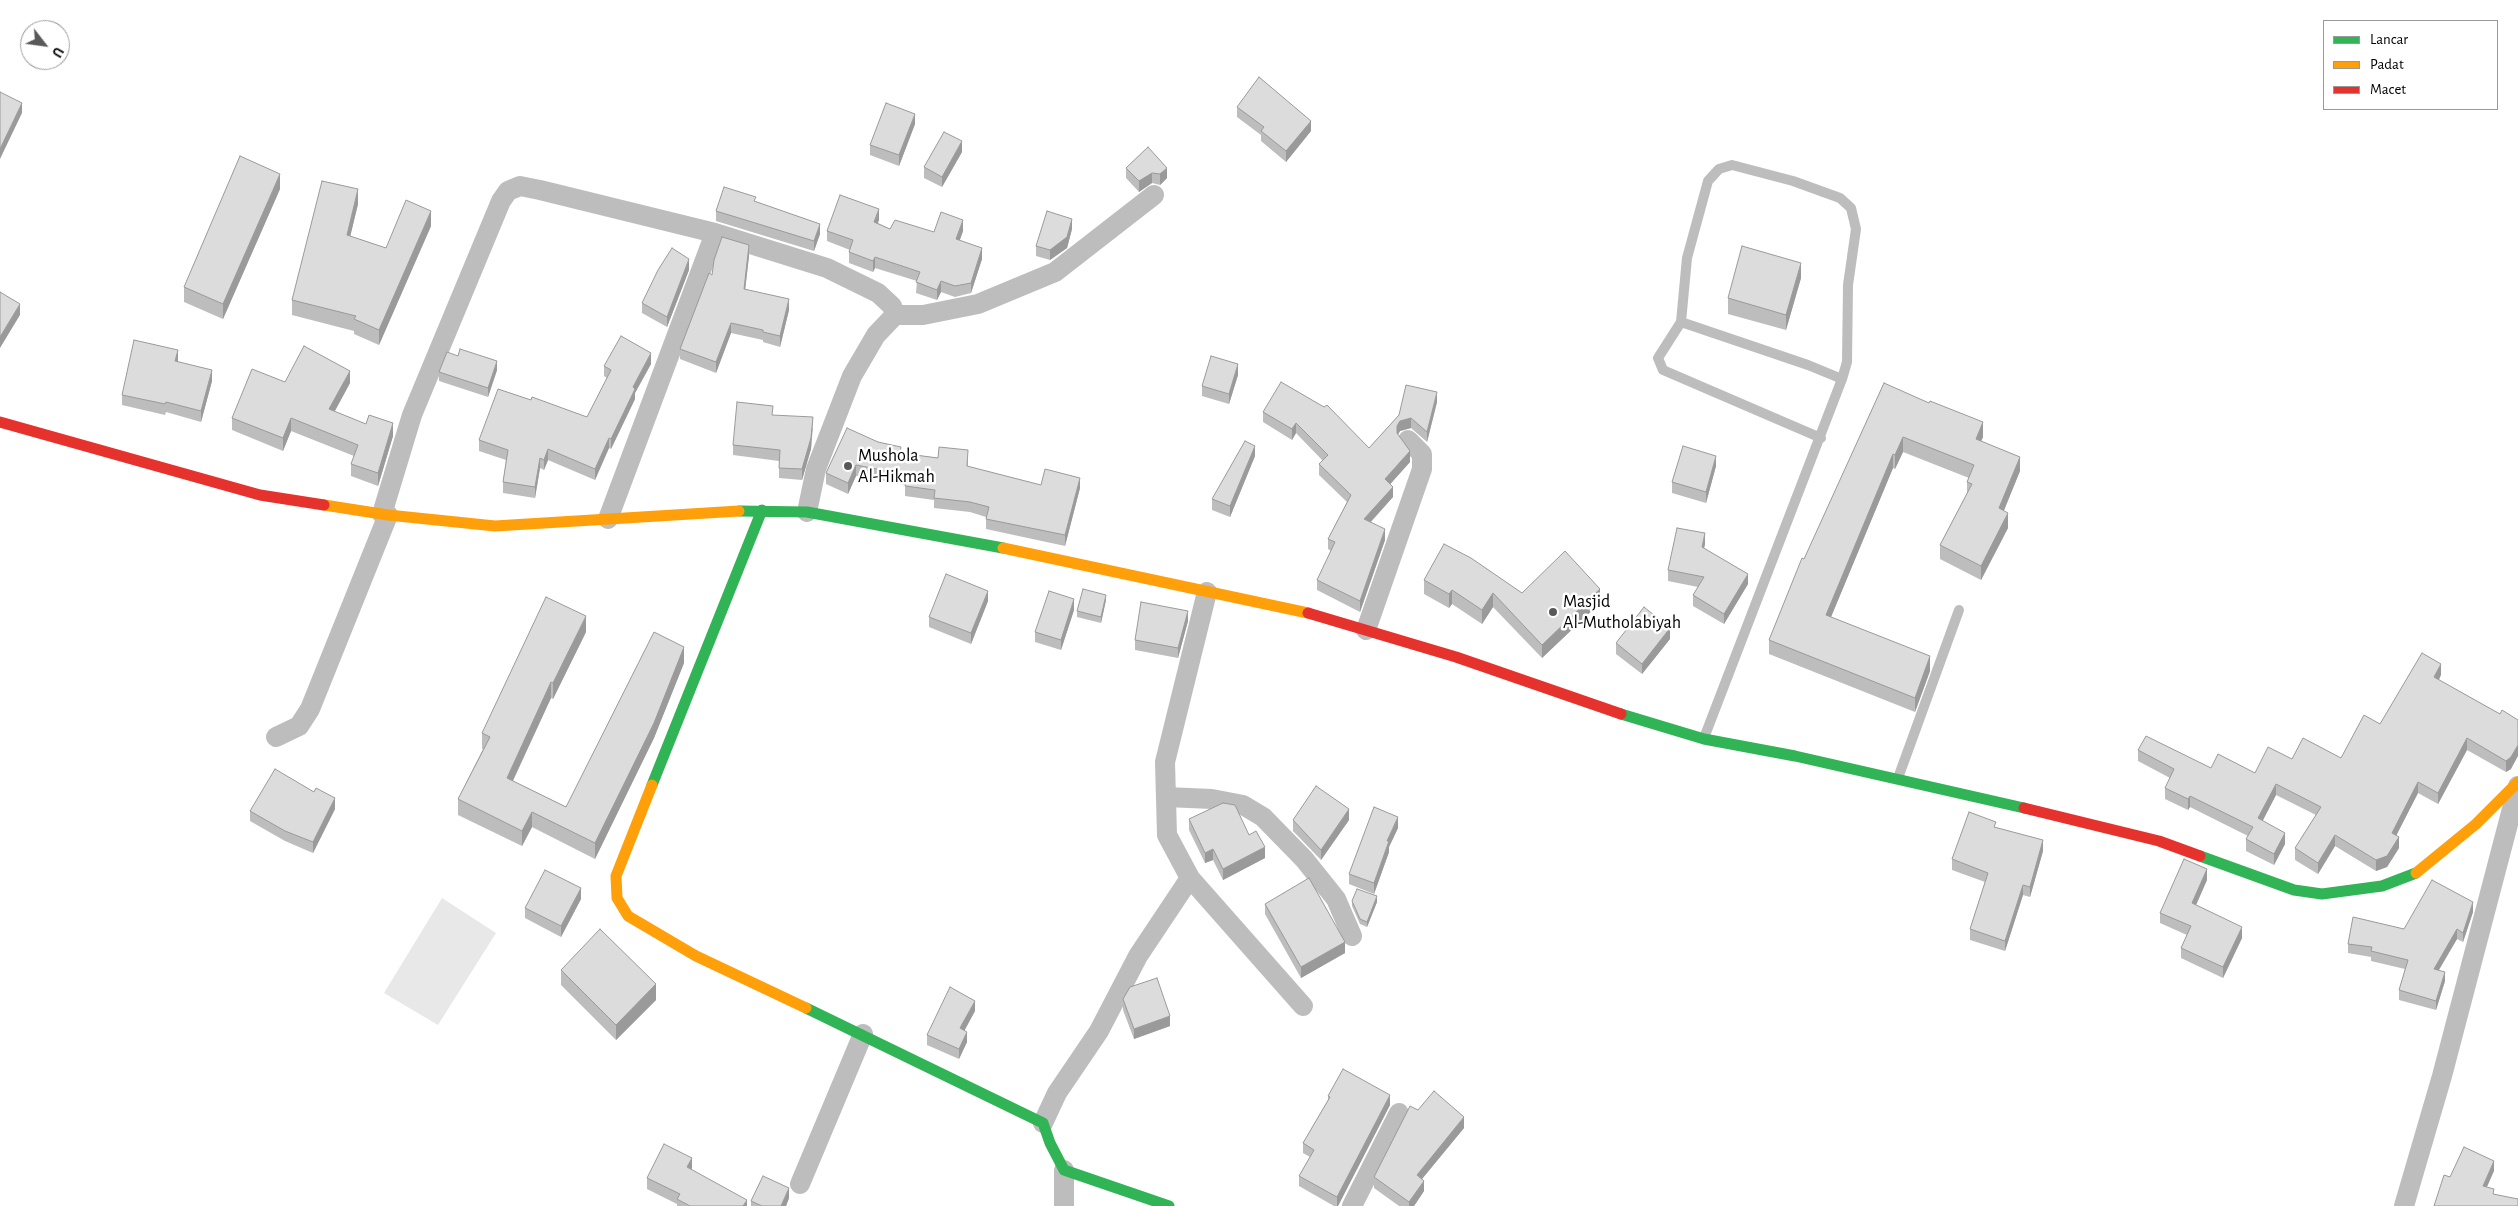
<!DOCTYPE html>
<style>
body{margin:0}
#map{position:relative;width:2518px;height:1206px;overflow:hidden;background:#fff;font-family:"Alegreya Sans",sans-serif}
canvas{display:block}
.legend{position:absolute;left:2323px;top:20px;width:175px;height:90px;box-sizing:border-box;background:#fff;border:1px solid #999;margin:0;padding:6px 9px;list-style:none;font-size:15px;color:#000}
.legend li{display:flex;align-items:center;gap:10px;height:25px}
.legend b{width:25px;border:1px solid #999}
.north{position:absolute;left:20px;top:20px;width:50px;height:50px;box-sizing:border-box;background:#fff;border:1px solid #999;border-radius:50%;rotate:120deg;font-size:14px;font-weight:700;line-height:20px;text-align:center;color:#000}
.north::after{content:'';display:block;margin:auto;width:18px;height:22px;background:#595959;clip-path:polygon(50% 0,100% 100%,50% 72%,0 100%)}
</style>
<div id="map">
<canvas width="2518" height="1206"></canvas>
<ul class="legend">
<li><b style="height:6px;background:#30b455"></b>Lancar</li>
<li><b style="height:6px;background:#ff9f0a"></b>Padat</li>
<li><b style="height:6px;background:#e5322d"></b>Macet</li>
</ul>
<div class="north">U</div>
</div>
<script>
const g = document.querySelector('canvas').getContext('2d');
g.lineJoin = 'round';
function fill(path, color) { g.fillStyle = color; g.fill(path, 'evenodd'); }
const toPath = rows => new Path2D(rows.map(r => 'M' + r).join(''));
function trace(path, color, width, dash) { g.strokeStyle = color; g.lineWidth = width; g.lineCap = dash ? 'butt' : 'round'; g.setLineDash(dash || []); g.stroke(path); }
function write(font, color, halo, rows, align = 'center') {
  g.font = font + ' "Alegreya Sans",sans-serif'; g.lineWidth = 5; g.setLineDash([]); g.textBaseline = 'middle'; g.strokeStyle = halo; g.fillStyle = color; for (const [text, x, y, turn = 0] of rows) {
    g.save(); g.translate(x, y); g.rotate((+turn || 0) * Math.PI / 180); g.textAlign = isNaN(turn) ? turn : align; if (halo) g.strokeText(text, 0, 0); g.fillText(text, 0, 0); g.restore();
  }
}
fill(toPath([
 [442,898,496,933,438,1025,384,993]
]), '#e8e8e8');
trace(toPath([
 [1681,322,1658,358,1663,370,1821,438],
 [1704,738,1842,379,1847,362,1848,285,1856,229,1851,208,1840,198,1793,181,1732,165,1719,169,1708,181,1687,258,1681,322,1808,365,1842,379],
 [1898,778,1959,610]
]), '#bdbdbd', 10);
trace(toPath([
 [807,512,816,469,852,376,876,335,895,315,923,315,978,304,1055,272,1154,195],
 [382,514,412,415,501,201,508,191,520,186,540,190,715,233,827,268,878,293,892,306,895,315],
 [608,519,715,233],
 [1207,592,1165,762,1167,835,1190,878,1303,1006],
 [1366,630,1422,469,1422,454,1408,440],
 [276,737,299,726,310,709,388,515],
 [1166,797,1212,799,1243,805,1263,817,1304,859,1336,899,1352,936],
 [1043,1123,1057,1093,1099,1031,1138,956,1190,878],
 [800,1184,863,1034],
 [1064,1206,1064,1170],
 [1352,1206,1399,1113],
 [2404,1206,2442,1076,2518,786]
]), '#bdbdbd', 20);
trace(toPath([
 [739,511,807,512,1003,548],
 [1621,714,1704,739,1795,756,2024,808],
 [652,785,762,510],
 [2200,856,2294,890,2322,894,2382,886,2416,873],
 [806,1008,1043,1123,1050,1143,1064,1170,1169,1206]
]), '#30b455', 11);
trace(toPath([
 [324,505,388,515,495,526,739,511],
 [1003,548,1308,613],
 [652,785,616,876,617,898,628,916,696,956,806,1008],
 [2416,873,2476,824,2518,782]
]), '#ff9f0a', 11);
trace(toPath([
 [0,422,260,495,324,505],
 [1308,613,1456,657,1621,714],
 [2024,808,2159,841,2200,856]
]), '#e5322d', 11);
fill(toPath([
 [1237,107,1311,131,1286,162,1261,141,1261,135,1237,117],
 [915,124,899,166,870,155,870,145],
 [1148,147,1167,178,1160,185,1152,183,1139,192,1126,178,1126,168],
 [962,152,942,187,924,178,924,167],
 [280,189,223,319,184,302,184,287],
 [358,204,350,236,386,248,431,226,379,345,354,334,354,331,292,315,292,300],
 [716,211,820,234,814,251,716,221],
 [879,220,878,223,890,229,934,232,963,231,960,240,982,259,971,293,955,297,941,292,937,300,916,293,917,281,875,268,873,272,849,263,849,252,850,250,827,241,827,231],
 [1072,229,1067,248,1050,260,1036,256,1036,246],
 [749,256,745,290,789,310,780,347,763,342,763,340,731,333,716,373,680,359,680,349,712,275],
 [689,270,667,327,642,313,642,303],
 [1801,278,1786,330,1728,314,1728,298],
 [458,356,497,370,488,397,439,381,439,372],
 [177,361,212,381,201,422,166,412,165,415,122,405,122,395],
 [651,364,635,393,635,399,611,449,609,448,595,480,548,460,544,470,540,468,535,498,503,493,503,482,506,460,479,451,479,440,531,400,587,417,607,378,604,376,604,366],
 [1238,375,1229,404,1202,396,1202,386],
 [285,382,350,383,334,412,393,436,378,486,351,476,351,464,354,456,291,431,283,451,232,430,232,418],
 [1884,383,1983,437,1981,441,2020,471,2003,511,2008,528,1981,580,1940,559,1940,545,1967,493,1967,482,1969,478,1903,452,1895,469,1893,468,1831,617,1930,671,1915,712,1769,654,1769,640],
 [1437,402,1427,442,1411,428,1400,431,1398,435,1410,462,1390,484,1393,497,1371,522,1385,540,1360,612,1317,590,1317,580,1331,551,1328,549,1328,539,1347,502,1319,475,1319,464,1323,461,1296,433,1292,440,1263,422,1263,412,1369,448,1399,415],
 [773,415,813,428,811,449,802,480,779,478,779,461,733,455,733,445],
 [901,453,938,458,968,460,968,467,1041,485,1080,488,1065,546,986,529,986,517,970,512,934,508,934,500,905,496,905,485,856,476,848,494,826,484,826,473],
 [1255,456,1230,517,1212,510,1212,499],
 [1716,466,1706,503,1672,493,1672,482],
 [1705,544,1704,548,1748,584,1724,624,1693,606,1693,595,1698,587,1668,581,1668,570],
 [1424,580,1522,593,1600,603,1542,658,1493,607,1482,624,1452,604,1449,608,1424,594],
 [1106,600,1101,623,1077,617,1077,611],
 [988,601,971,644,929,627,929,617],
 [1074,610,1061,650,1035,642,1035,632],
 [1188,621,1178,658,1135,650,1135,640],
 [586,632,553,699,551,698,513,781,566,807,684,663,654,738,595,859,532,827,522,846,458,815,458,799,483,749,482,749,482,733],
 [1670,639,1642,674,1616,654,1616,643],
 [2441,675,2439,680,2500,714,2511,769,2506,772,2467,750,2438,804,2418,793,2396,835,2399,848,2387,867,2376,871,2335,846,2318,874,2295,860,2295,848,2316,815,2276,795,2262,821,2285,844,2274,865,2246,851,2246,839,2248,836,2190,807,2188,810,2165,799,2165,788,2170,778,2138,761,2138,750,2211,768,2255,773,2292,759,2341,758,2380,724],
 [314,792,335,809,313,853,285,841,250,821,250,811],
 [1189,819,1249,835,1265,858,1223,880,1213,860,1205,863,1189,830],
 [1293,820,1349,820,1321,860,1293,831],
 [1996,827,2043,851,2030,897,2023,895,2005,951,1970,940,1970,929,1985,882,1952,870,1952,859],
 [1398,828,1389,847,1389,852,1374,894,1349,884,1349,874],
 [2207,880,2196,905,2242,938,2223,978,2181,958,2181,948,2187,935,2160,923,2160,913],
 [581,899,561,937,525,918,525,908],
 [1352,901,1377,902,1367,927,1360,924,1352,906],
 [1265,904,1345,953,1301,978,1265,914],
 [2473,912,2463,942,2457,939,2439,970,2445,981,2436,1010,2399,1000,2399,990,2405,969,2371,961,2371,957,2348,953,2348,944],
 [561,970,656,1000,616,1040,561,985],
 [1123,999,1170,1026,1134,1039,1123,1010],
 [975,1011,964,1030,967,1042,959,1059,927,1045,927,1035],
 [1328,1096,1390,1105,1338,1206,1334,1206,1299,1186,1299,1176,1310,1157,1303,1153,1303,1143,1328,1100],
 [1418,1110,1464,1128,1422,1179,1424,1191,1414,1206,1399,1206,1374,1188,1374,1177],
 [692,1168,691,1169,747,1206,677,1206,677,1204,647,1189,647,1178],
 [789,1198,786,1206,751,1206,751,1201]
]), '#bdbdbd');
fill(toPath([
 [22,103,22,113,0,159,0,149],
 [915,114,915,124,899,166,899,155],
 [1311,121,1311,131,1286,162,1286,151],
 [962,141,962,152,942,187,942,177],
 [1167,168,1167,178,1160,185,1160,174],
 [1152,173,1152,183,1139,192,1139,181],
 [280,174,280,189,223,319,223,304],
 [358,189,358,204,347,250,347,235],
 [879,209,879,220,874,232,874,222],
 [431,211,431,226,379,345,379,330],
 [1072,219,1072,229,1067,248,1050,260,1050,250],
 [963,220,963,231,956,250,956,239],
 [820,224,820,234,814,251,814,241],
 [749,245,749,256,744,300,744,289],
 [982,248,982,259,971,293,971,283],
 [875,257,875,268,873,272,873,261],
 [689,259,689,270,667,327,667,317],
 [1801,263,1801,278,1786,330,1786,315],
 [941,281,941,292,937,300,937,290],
 [789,299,789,310,780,347,780,336],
 [20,304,20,315,0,348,0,337],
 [731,323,731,333,716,373,716,362],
 [178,350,178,361,175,371,175,361],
 [651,353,651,364,635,393,635,399,611,449,611,439,633,387],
 [497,361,497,370,488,397,488,388],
 [1238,364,1238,375,1229,404,1229,394],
 [212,370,212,381,201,422,201,411],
 [350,371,350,383,329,422,329,409],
 [1437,392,1437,402,1427,442,1427,432],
 [813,417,811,449,802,480,802,469],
 [291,418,291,431,283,451,283,438],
 [1411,418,1411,428,1400,431,1397,436,1397,426,1400,421],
 [1983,422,1983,437,1976,453,1976,439],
 [393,423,393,436,378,486,378,473],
 [1296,423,1296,433,1292,440,1292,429],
 [1903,437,1903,452,1895,469,1895,455],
 [609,438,609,448,595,480,595,469],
 [1255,446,1255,456,1230,517,1230,506],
 [548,449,548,460,544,470,544,460],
 [1410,451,1410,462,1385,490,1385,479],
 [1893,454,1893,468,1826,629,1826,615],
 [1716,456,1716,466,1706,503,1706,492],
 [2020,457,2020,471,1999,523,1999,508],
 [540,458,540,468,535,498,535,487],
 [856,465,856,476,848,494,848,483],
 [1080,478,1080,488,1065,546,1065,535],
 [1393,487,1393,497,1364,529,1364,519],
 [2008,513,2008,528,1981,580,1981,566],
 [1385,529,1385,540,1360,612,1360,601],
 [1705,533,1705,544,1702,557,1702,547],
 [1748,574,1748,584,1724,624,1724,614],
 [1600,589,1600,603,1542,658,1542,645],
 [1452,590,1452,604,1449,608,1449,594],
 [988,591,988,601,971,644,971,633],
 [1493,593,1493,607,1482,624,1482,610],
 [1106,595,1106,600,1101,623,1101,617],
 [1074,599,1074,610,1061,650,1061,640],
 [1188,611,1188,621,1178,658,1178,648],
 [586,616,586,632,553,699,553,683],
 [1670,628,1670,639,1642,674,1642,664],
 [684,647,684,663,654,738,595,859,595,843],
 [1930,656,1930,671,1915,712,1915,698],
 [2441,664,2441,675,2434,688,2434,677],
 [551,682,551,698,507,793,507,778],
 [2467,738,2467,750,2438,804,2438,793],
 [2518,745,2518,756,2511,769,2506,772,2506,761],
 [2418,782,2418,793,2392,844,2392,833],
 [2276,784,2276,795,2258,830,2258,818],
 [2190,796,2190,807,2188,810,2188,799],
 [335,798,335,809,313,853,313,842],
 [1349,809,1349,820,1321,860,1321,850],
 [532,812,532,827,522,846,522,831],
 [1398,817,1398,828,1389,847,1389,852,1374,894,1374,883,1387,841],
 [2285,833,2285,844,2274,865,2274,854],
 [2335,835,2335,846,2318,874,2318,863],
 [2399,837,2399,848,2387,867,2376,871,2376,860],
 [2043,840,2043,851,2030,897,2030,887],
 [1265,847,1265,858,1223,880,1223,869],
 [1213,849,1213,860,1205,863,1205,853],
 [2207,869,2207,880,2192,914,2192,903],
 [2023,885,2023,895,2005,951,2005,941],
 [581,888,581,899,561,937,561,926],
 [1377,896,1377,902,1367,927,1367,922],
 [2473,902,2473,912,2463,942,2463,933],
 [2242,927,2242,938,2223,978,2223,967],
 [2457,929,2457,939,2434,978,2434,969],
 [1345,942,1345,953,1301,978,1301,967],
 [2445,972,2445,981,2436,1010,2436,1001],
 [656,984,656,1000,616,1040,616,1025],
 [975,1001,975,1011,960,1039,960,1028],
 [1170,1016,1170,1026,1134,1039,1134,1029],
 [967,1032,967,1042,959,1059,959,1049],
 [1390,1095,1390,1105,1338,1206,1337,1206,1337,1197],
 [1464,1117,1464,1128,1417,1185,1417,1175],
 [692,1158,692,1168,687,1177,687,1167],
 [2494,1161,2494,1171,2483,1196,2483,1186],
 [1424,1181,1424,1191,1414,1206,1409,1206,1409,1202],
 [789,1188,789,1198,786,1206,781,1206],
 [747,1200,747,1206,743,1206]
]), '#9a9a9a');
const building = toPath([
 [1259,77,1311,121,1286,151,1261,131,1264,127,1237,107,1259,77],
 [0,92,22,103,0,149,0,92],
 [886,103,915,114,899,155,870,145,886,103],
 [944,132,962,141,942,177,924,167,944,132],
 [1148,147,1167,168,1160,174,1152,173,1139,181,1126,168,1148,147],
 [240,156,280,174,223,304,184,287,240,156],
 [322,181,358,189,347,235,386,248,406,200,431,211,379,330,354,319,356,316,292,300,322,181],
 [724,187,756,197,754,201,820,224,814,241,716,211,724,187],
 [840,195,879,209,874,222,890,229,895,220,934,232,941,212,963,220,956,239,982,248,971,283,955,286,941,281,937,290,916,282,920,272,875,257,873,261,849,252,853,240,827,231,840,195],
 [1047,211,1072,219,1067,237,1050,250,1036,246,1047,211],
 [722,237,749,245,744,289,789,299,780,336,763,332,763,330,731,323,716,362,680,349,709,273,712,275,714,260,722,237],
 [1742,246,1801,263,1786,315,1728,298,1742,246],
 [672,248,689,259,667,317,642,303,658,270,672,248],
 [0,292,20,304,0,337,0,292],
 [621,336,651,353,633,387,635,389,611,439,609,438,595,469,548,449,544,460,540,458,535,487,503,482,508,450,479,440,498,389,531,400,532,397,587,417,611,370,604,366,621,336],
 [134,340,178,350,175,361,212,370,201,411,166,402,165,404,122,395,134,340],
 [304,346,350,371,329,409,366,424,369,415,393,423,378,473,351,464,358,445,291,418,283,438,232,418,252,369,285,382,304,346],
 [460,349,497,361,488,388,439,372,447,352,458,356,460,349],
 [1211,356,1238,364,1229,394,1202,386,1211,356],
 [1281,382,1324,407,1327,405,1369,448,1399,415,1406,385,1437,392,1427,432,1411,418,1400,421,1397,426,1397,433,1410,451,1385,479,1393,487,1364,519,1385,529,1360,601,1317,580,1335,542,1328,539,1351,495,1319,464,1328,455,1296,423,1292,429,1263,412,1281,382],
 [1884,383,1929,403,1930,401,1983,422,1976,439,2020,457,1999,508,2008,513,1981,566,1940,545,1972,484,1967,482,1974,465,1903,437,1895,455,1893,454,1826,615,1930,656,1915,698,1769,640,1802,558,1804,559,1884,383],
 [737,402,773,406,772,415,813,417,811,438,802,469,779,468,780,450,733,445,737,402],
 [847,428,878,442,901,447,900,453,938,458,939,447,968,450,967,466,1041,485,1045,469,1080,478,1065,535,986,519,989,507,970,502,934,498,935,490,905,486,907,475,856,465,848,483,826,473,847,428],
 [1245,441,1255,446,1230,506,1212,499,1245,441],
 [1683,446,1716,456,1706,492,1672,482,1683,446],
 [1677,528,1705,533,1702,547,1748,574,1724,614,1693,595,1704,577,1668,570,1677,528],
 [1444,544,1471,558,1522,593,1565,551,1600,589,1542,645,1493,593,1482,610,1452,590,1449,594,1424,580,1444,544],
 [946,574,988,591,971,633,929,617,946,574],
 [1083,589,1106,595,1101,617,1077,611,1083,589],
 [1049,591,1074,599,1061,640,1035,632,1049,591],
 [546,597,586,616,553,683,551,682,507,778,566,807,654,632,684,647,654,723,595,843,532,812,522,831,458,799,490,737,482,733,546,597],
 [1141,602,1188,611,1178,648,1135,640,1141,602],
 [1644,607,1670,628,1642,664,1616,643,1644,607],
 [2422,653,2441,664,2434,677,2500,714,2502,710,2518,720,2518,745,2511,757,2506,761,2467,738,2438,793,2418,782,2392,833,2399,837,2387,856,2376,860,2335,835,2318,863,2295,848,2321,807,2276,784,2258,818,2285,833,2274,854,2246,839,2253,827,2190,796,2188,799,2165,788,2174,769,2138,750,2146,736,2211,768,2218,754,2255,773,2268,747,2292,759,2303,738,2341,758,2364,715,2380,724,2422,653],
 [275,769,314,792,316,788,335,798,313,842,285,831,250,811,275,769],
 [1316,786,1349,809,1321,850,1293,820,1316,786],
 [1223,803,1235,805,1249,835,1256,831,1265,847,1223,869,1213,849,1205,853,1189,819,1223,803],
 [1374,807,1398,817,1387,841,1389,841,1374,883,1349,874,1374,807],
 [1969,812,1996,822,1994,827,2043,840,2030,887,2023,885,2005,941,1970,929,1988,873,1952,859,1969,812],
 [2184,859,2207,869,2192,903,2242,927,2223,967,2181,948,2191,926,2160,913,2184,859],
 [545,870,581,888,561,926,525,908,545,870],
 [1309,878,1345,942,1301,967,1265,904,1309,878],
 [2432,880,2473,902,2463,933,2457,929,2434,969,2445,972,2436,1001,2399,990,2408,960,2371,951,2372,947,2348,944,2353,917,2404,929,2432,880],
 [1357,889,1377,896,1367,922,1360,919,1352,901,1357,889],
 [600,929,656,984,616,1025,561,970,600,929],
 [1157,978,1170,1016,1134,1029,1123,999,1130,987,1157,978],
 [950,987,975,1001,960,1028,967,1032,959,1049,927,1035,950,987],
 [1343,1069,1390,1095,1337,1197,1299,1176,1314,1150,1303,1143,1330,1097,1328,1096,1343,1069],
 [1434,1091,1464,1117,1417,1175,1424,1181,1409,1202,1374,1177,1410,1106,1418,1110,1434,1091],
 [664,1144,692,1158,687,1167,747,1200,743,1206,690,1206,677,1199,680,1194,647,1178,664,1144],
 [2464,1147,2494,1161,2483,1186,2494,1189,2493,1194,2518,1199,2518,1206,2434,1206,2444,1175,2450,1177,2464,1147],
 [763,1176,789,1188,781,1206,762,1206,751,1201,763,1176]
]);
fill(building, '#dcdcdc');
trace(building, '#9a9a9a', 1);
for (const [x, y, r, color] of [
 [848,466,5,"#595959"],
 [1553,612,5,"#595959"]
]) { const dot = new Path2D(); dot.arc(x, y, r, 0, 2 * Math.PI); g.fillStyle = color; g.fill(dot); trace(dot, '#fff', 2); }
write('18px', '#000', '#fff', [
 ["Mushola",858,456],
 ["Al-Hikmah",858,477],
 ["Masjid",1563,602],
 ["Al-Mutholabiyah",1563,623]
], 'left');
</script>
